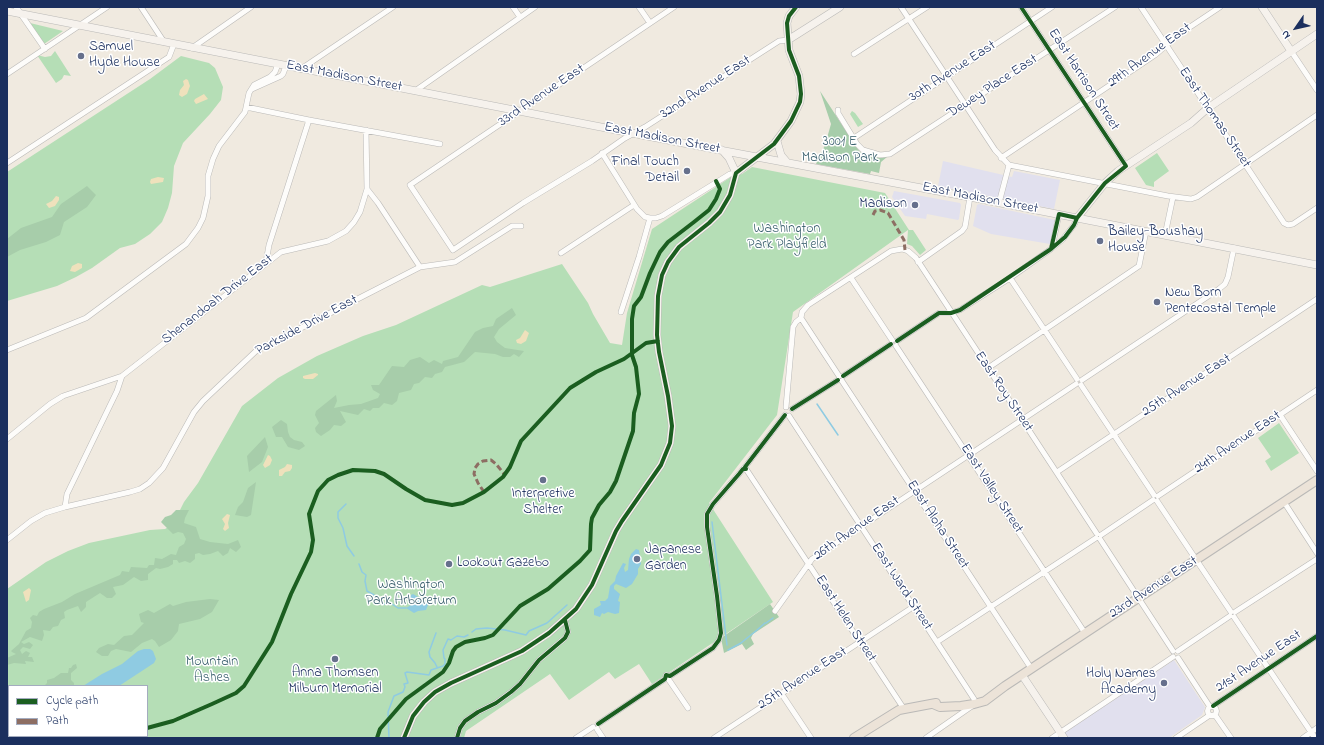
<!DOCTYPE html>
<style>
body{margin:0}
#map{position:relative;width:1324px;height:745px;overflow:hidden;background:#f0eae0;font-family:"Indie Flower",sans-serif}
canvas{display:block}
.frame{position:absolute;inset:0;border:8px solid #1b2f5e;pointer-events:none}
.legend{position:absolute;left:8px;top:685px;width:140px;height:52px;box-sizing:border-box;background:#fff;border:1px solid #a4acbf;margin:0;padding:5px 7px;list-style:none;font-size:12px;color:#1b2f5e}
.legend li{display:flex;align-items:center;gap:8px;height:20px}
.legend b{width:20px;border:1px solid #a4acbf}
.north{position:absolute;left:1276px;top:8px;width:40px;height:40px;-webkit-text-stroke:3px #fff;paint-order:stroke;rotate:236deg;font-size:11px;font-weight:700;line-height:16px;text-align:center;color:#1b2f5e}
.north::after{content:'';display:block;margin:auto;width:14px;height:18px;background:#1b2f5e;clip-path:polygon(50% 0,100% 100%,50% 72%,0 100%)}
</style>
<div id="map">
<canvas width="1324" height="745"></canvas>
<div class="frame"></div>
<ul class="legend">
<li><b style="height:5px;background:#1b5e20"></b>Cycle path</li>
<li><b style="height:5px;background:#8d6e63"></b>Path</li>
</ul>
<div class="north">N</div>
</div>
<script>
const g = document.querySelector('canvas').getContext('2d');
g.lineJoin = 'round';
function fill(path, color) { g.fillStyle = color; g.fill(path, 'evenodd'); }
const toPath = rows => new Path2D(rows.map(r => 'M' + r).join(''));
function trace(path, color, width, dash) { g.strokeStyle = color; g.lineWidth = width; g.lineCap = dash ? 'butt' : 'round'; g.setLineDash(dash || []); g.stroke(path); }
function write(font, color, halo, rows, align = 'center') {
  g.font = font + ' "Indie Flower",sans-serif'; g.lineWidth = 3; g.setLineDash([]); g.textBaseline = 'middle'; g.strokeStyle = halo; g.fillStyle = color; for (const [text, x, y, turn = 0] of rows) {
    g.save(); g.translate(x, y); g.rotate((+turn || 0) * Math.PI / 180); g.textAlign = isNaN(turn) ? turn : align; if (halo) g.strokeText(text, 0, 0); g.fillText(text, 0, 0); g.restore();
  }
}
fill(toPath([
 [943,161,1012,177,1014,171,1060,180,1054,209,938,186],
 [894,191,960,203,961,205,959,219,958,220,927,214,926,219,905,216,892,197],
 [979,204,1055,220,1050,244,991,234,973,226,977,205],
 [1174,660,1205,707,1202,715,1169,738,1067,738,1064,733]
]), '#e1e0ee');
fill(toPath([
 [30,23,63,31,44,44],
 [55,51,71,76,64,75,62,79,56,83,37,55,45,57,51,56],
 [181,56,209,63,215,68,223,87,221,100,210,114,183,143,174,166,172,193,168,208,162,222,150,234,135,244,120,248,92,268,76,277,57,286,7,301,7,172,150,79],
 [852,111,855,113,863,124,858,127,850,114],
 [1157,153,1169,171,1154,182,1154,187,1146,185,1135,168],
 [752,167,885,193,909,230,913,230,926,250,920,255,912,246,907,244,908,230,793,312,777,415,709,503,773,602,652,684,639,664,615,679,609,672,569,700,550,674,466,731,464,738,7,738,7,589,46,562,68,551,89,543,150,530,165,529,173,524,184,502,198,483,242,406,278,378,317,356,363,336,396,325,482,285,490,287,562,264,588,303,593,314,610,343,622,345,627,313,652,229,731,177,742,174],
 [9,686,147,686,147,736,9,736],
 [1279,423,1299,453,1271,471,1265,461,1271,457,1258,438]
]), '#b5deb6');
fill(toPath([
 [820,91,859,151,864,155,873,157,881,158,887,157,881,162,879,173,871,171,870,174,816,164,825,145,831,124],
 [87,186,96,195,87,207,64,222,60,235,46,242,20,250,7,257,7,239,21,228,52,217,61,204],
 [512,308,516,315,499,329,494,337,497,342,505,348,524,351,519,357,514,354,510,357,503,357,495,354,475,352,464,362,445,367,442,372,435,374,432,378,425,377,419,383,414,384,411,390,399,393,397,401,392,405,384,403,379,408,373,408,370,411,364,409,358,415,340,411,346,422,341,426,334,425,330,430,321,436,316,432,315,428,319,423,315,415,316,411,336,395,337,401,334,408,349,405,361,404,378,398,380,394,373,390,371,385,379,385,392,366,404,367,410,360,420,357,429,363,434,360,442,364,443,361,458,357,475,332,483,328,493,326,496,319],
 [281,420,287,424,288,432,290,437,294,440,302,442,305,446,299,450,288,447,282,437,276,437,272,427],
 [265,437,268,447,262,462,249,472,247,456],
 [256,482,251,515,247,517,235,515,238,507,243,502,248,488],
 [176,510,189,510,185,518,184,523,196,527,200,539,210,542,228,544,238,540,241,547,236,552,230,548,228,553,223,556,218,551,210,554,203,555,199,553,195,554,195,559,190,563,185,561,179,563,177,560,173,560,173,564,168,567,160,569,156,568,148,574,148,580,141,581,134,577,123,585,113,587,116,594,112,598,107,598,100,593,86,602,86,607,81,612,78,606,67,610,64,612,65,618,61,620,58,626,53,627,50,631,43,630,44,635,42,641,30,637,21,642,24,644,29,642,33,645,30,649,23,647,20,650,22,654,26,651,30,653,28,657,32,657,34,662,25,661,26,664,14,663,7,665,7,658,16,654,12,652,11,651,19,644,26,631,31,628,32,622,30,618,33,615,37,616,39,612,44,609,62,602,75,594,120,575,122,571,129,572,131,567,147,568,149,565,154,565,155,558,162,559,171,554,176,555,179,547,184,544,186,539,183,533,178,532,173,534,161,522,165,517,171,515],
 [210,599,219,600,212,612,200,619,179,624,178,631,171,640,159,647,155,641,152,639,142,643,131,652,116,649,111,651,108,656,102,656,96,652,99,648,108,644,114,645,124,636,132,635,144,623,141,622,139,614,148,610,154,613,170,604,173,606,186,602],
 [770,604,779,617,753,634,751,638,754,644,746,650,742,644,724,653,721,638],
 [76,664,77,668,71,673,71,680,74,683,74,686,44,686,47,683,47,680,54,678,61,673,68,673,69,668,71,668,73,665]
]), '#a7cdaa');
fill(toPath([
 [186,79,188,80,190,86,187,94,182,97,179,95,180,90,184,85,183,81],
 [204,94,208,99,196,104,194,101,195,99],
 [158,177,164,178,163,182,151,184,150,182,151,179],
 [56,196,59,197,59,200,55,206,49,208,46,204,52,201],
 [78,263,82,264,82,268,75,272,70,271,72,266],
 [525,330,529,333,526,341,521,344,517,343,516,340,520,338],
 [315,373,318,374,318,375,313,379,305,379,303,378,303,376],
 [268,455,270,456,272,460,270,465,265,468,263,465],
 [287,464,292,465,292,468,290,471,285,472,282,476,279,476,279,470,285,467],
 [227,514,230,515,228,523,229,528,225,531,223,529,225,524,222,519],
 [29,588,31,590,29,600,26,602,23,592]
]), '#efe1bc');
fill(toPath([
 [636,549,639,550,641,564,638,569,638,574,632,584,626,588,616,584,614,586,614,589,620,594,618,601,620,602,619,613,615,614,608,612,604,614,602,613,600,617,594,615,594,609,601,605,600,601,605,601,608,598,610,586,615,581,616,576,623,563,626,564,624,568,625,572,628,570,629,559,631,554],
 [413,594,425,601,428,605,426,610,418,611,414,613,406,608,411,605,410,597,411,595],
 [144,649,150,649,153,651,156,659,154,663,119,686,83,686,102,674,122,664,138,651]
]), '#8fcbe2');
trace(toPath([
 [817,404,838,435],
 [346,504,338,512,338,518,343,528,347,546,354,556],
 [712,522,727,645],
 [359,564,362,572,366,575,365,581,367,591,374,595],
 [377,596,381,599,383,604,392,604,398,608,406,608],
 [766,623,773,618],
 [757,630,765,623],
 [472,632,476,629,487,628,505,630,526,635,529,631,547,623,567,605],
 [436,633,429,652,430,657,435,663,437,667],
 [728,650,741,643,757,630],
 [389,738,388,712,394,696,403,692,405,687,404,684,408,683,405,673,407,672,429,675,431,670,443,666,445,664,445,659,444,658,443,650,448,639,451,640,457,636,464,637,468,635]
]), '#8fcbe2', 1.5);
const street = toPath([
 [16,7,45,49],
 [141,7,164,42],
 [513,7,520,17],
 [639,7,650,23],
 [674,7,410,185,453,250,523,203,592,161,625,138,645,127,779,41,788,40],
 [901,7,995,150,1009,165,1168,196,1191,199,1197,197,1317,115],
 [1021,7,1126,166],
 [1141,7,1284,223,1288,225,1293,224,1317,208],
 [192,48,251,7],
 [1291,51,1317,90],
 [854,54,927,7],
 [301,69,393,7],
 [7,74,107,7],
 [252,89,281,76,283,74,286,66],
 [415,91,535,7],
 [246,107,309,120,440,144],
 [838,110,838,113,857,144,863,150,880,155,890,154,1115,7],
 [854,138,1052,7],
 [602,153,637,209,645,217,650,218,656,218,662,216,730,174,736,173],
 [1001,158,1155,55,1178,35,1220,7],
 [7,163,169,57,174,44],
 [367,189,378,203,420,267],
 [999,203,1009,165],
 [1165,235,1173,197],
 [1052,248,1059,214],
 [561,253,634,205],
 [266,262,269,245,309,120],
 [918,262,962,231,965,227,970,197],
 [851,278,892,340],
 [1010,278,1077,379],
 [621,312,639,257,650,218],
 [801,318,802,312,808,305,891,251,902,249,908,251,916,258,1097,534],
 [801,318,839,376],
 [897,341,939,313,951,313,960,310,1010,278,1051,249,1063,239,1074,225,1077,218],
 [896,346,1085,633],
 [7,350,86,318,186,244,198,228,203,218,208,196,208,176,213,159,219,146,245,112,249,93,254,85,270,77,275,72,278,64],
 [988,368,1139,266,1146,231],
 [843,376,891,344],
 [1082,380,1219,289,1225,284,1228,277,1234,248],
 [842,381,1031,668],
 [1081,385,1154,495],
 [786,407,793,327,796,322,801,318],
 [792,409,838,380],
 [1280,415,1317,471],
 [789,416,974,699],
 [7,439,50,404,63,396,122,376,281,252,328,241,346,231,354,222,360,212,367,189,366,130],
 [746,469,904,709],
 [1057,472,1317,299],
 [1158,496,1317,390],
 [1157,501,1231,612],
 [1284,502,1317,553],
 [65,507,67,494,117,391,122,376],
 [1101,535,1153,500],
 [1100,539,1173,651],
 [7,540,31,521,45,513,65,507,130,492,140,489,149,483,163,468,194,412,203,401,256,351,420,267,455,262,512,226,521,226],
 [775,611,812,559,1076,384],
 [1235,612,1317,559],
 [1234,617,1315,738],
 [937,642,1096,538],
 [1178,651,1230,616],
 [1178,658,1210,707],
 [670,676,713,648,719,640,721,633,717,596,707,527,707,514,713,504,739,474,743,469,746,469,745,467,785,415],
 [669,680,688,708],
 [781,693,811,738],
 [1213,706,1317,636],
 '1207.5 711a4.5 4.5 0 1 1 9 0a4.5 4.5 0 1 1-9 0Z',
 [1215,715,1231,738],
 [598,724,665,679,666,675,670,676],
 [597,729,603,738],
 [457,738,460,728,465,721,478,712,496,703,511,692,520,684,539,660,565,638,568,632,565,620],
 [576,738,593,727],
 [714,738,913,607],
 [926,738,972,706],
 [1052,738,1173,657],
 [1176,738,1210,715],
 [1303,738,1317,728]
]);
const secondary = toPath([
 [1262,7,1291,51],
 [7,11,693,145,980,199,1317,265],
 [788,40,840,7],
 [777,141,781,155,786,161],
 [722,150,729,158,736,173],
 [1077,218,1105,183,1118,171,1191,123,1208,108,1317,34],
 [1022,675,1064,738],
 [404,738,413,716,424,702,435,692,451,683,522,651,549,633,576,609,592,585,616,531,622,521,661,465,670,443,672,426,668,396,659,352,657,335,658,296,662,275,668,262,679,247,709,223,720,212,730,195,736,173,774,144,791,121,800,102,801,94,799,76,789,50,787,23,789,16,796,7]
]);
const primary = toPath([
 [933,704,940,707,961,706,974,704,985,701,1005,686,1317,480],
 [854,738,899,710,936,703]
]);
trace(street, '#bab9b7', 6);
trace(secondary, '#bab9b7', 8);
trace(primary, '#bab9b7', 10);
trace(street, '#fdfcfa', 5);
trace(secondary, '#f6f2ed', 7);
trace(primary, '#ece3d8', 8);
trace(toPath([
 [873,215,875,211,880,210,888,213,904,240,905,250],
 [484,492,478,483,474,474,475,468,478,464,483,461,491,460,496,464,505,475],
 [100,738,106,736]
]), '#8d6e63', 3, [6, 3]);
trace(toPath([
 [1051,249,1059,214,1077,218],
 [897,341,939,313,951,313,960,310,1051,249,1065,237,1074,225,1077,218,1105,183,1126,166,1021,7],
 [843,376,891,344],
 [792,409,838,380],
 [670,676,713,648,719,640,721,633,717,596,707,527,707,514,713,504,739,474,743,469,746,469,745,467,785,415],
 [1213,706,1317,636],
 [598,724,665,679,666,675,670,676],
 [147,728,173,721,212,704,236,693,244,686,272,642,291,594,311,552,313,540,309,514,318,491,328,480,338,475,353,470,375,471,384,474,406,489,425,500,452,505,463,503,484,492,503,477,510,467,521,441,570,388,596,372,624,359,646,343,658,341],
 [377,738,380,729,406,699,443,672,449,663,453,651,456,647,465,642,485,638,493,635,520,606,548,589,580,561,590,550,591,524,592,518,599,505,610,492,616,481,633,431,634,413,639,394,636,367,632,355,632,319,634,306,641,297,650,273,660,252,668,242,694,222,709,210,716,199,720,189,716,181],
 [404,738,413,716,424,702,435,692,451,683,522,651,549,633,576,609,592,585,616,531,622,521,661,465,670,443,672,426,668,396,659,352,657,335,658,296,662,275,668,262,679,247,709,223,720,212,730,195,736,173,774,144,791,121,800,102,801,94,799,76,789,50,787,23,789,16,796,7],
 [457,738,460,728,465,721,478,712,496,703,511,692,520,684,539,660,565,638,568,632,565,620]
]), '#1b5e20', 4);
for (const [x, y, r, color] of [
 [81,56,4,"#66708c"],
 [687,171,4,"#66708c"],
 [915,205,4,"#66708c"],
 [1100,241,4,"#66708c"],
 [1157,302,4,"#66708c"],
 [543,480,4,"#66708c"],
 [637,559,4,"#66708c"],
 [449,564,4,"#66708c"],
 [335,659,4,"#66708c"],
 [1164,683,4,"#66708c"]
]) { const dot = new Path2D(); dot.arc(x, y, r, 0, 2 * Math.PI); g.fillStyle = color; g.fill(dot); trace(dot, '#fff', 1.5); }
write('14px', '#1b2f5e', '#fff', [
 ["Samuel",89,48],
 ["Hyde House",89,64],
 ["Final Touch",679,163,"right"],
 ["Detail",679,179,"right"],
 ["Madison",907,205,"right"],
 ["Bailey-Boushay",1108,233],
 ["House",1108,249],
 ["New Born",1165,294],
 ["Pentecostal Temple",1165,310],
 ["Interpretive",543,495,"center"],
 ["Shelter",543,511,"center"],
 ["Japanese",645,551],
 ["Garden",645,567],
 ["Lookout Gazebo",457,564],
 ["Anna Thomsen",335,674,"center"],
 ["Milburn Memorial",335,690,"center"],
 ["Holy Names",1156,675,"right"],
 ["Academy",1156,691,"right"]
], 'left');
write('14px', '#1b2f5e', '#fff', [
 ["29th Avenue East",1150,56,-36],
 ["30th Avenue East",953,72,-33],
 ["East Madison Street",344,77,11],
 ["East Harrison Street",1083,80,57],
 ["Dewey Place East",993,87,-33],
 ["32nd Avenue East",706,88,-33],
 ["33rd Avenue East",542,96,-34],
 ["East Thomas Street",1214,118,56],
 ["East Madison Street",662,139,11],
 ["East Madison Street",980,199,11],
 ["Shenandoah Drive East",218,300,-38],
 ["Parkside Drive East",307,326,-28],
 ["25th Avenue East",1187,386,-33],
 ["East Roy Street",1003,392,56],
 ["24th Avenue East",1238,443,-34],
 ["East Valley Street",991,489,57],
 ["East Aloha Street",937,525,57],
 ["26th Avenue East",857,529,-35],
 ["East Ward Street",901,587,57],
 ["23rd Avenue East",1154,588,-33],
 ["East Helen Street",845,619,57],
 ["21st Avenue East",1259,662,-34],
 ["25th Avenue East",803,679,-33]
]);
write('14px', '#3b616e', '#fff', [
 ["3001 E",840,143],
 ["Madison Park",840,159],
 ["Washington",787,230],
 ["Park Playfield",787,246],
 ["Washington",411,586],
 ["Park Arboretum",411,602],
 ["Mountain",212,663],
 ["Ashes",212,679]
]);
</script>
